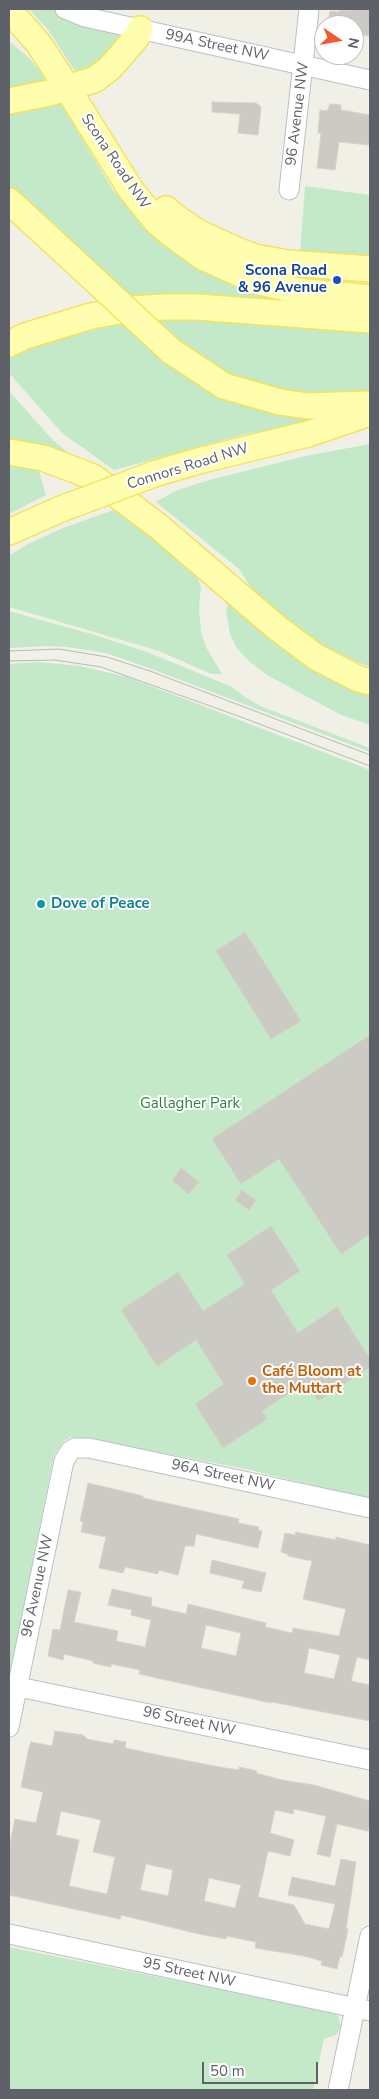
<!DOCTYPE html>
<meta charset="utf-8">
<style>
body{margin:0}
#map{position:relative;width:379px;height:2099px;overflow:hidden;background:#f1f0e7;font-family:"Nunito Sans",sans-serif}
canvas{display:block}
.frame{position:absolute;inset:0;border:10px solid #5e6168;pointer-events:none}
.north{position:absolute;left:314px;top:15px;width:50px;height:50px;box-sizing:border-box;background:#fff;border:1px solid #bfc0c3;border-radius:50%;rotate:102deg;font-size:14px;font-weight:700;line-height:20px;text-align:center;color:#5e6168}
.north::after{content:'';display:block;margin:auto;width:18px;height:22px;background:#ef5b2f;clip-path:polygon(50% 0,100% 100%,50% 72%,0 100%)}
.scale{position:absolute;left:202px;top:2062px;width:116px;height:22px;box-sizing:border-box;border:2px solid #5e6168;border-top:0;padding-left:6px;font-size:15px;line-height:18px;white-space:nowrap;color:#5e6168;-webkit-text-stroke:4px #fff;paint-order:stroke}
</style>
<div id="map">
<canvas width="379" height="2099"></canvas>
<div class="frame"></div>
<div class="north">N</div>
<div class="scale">50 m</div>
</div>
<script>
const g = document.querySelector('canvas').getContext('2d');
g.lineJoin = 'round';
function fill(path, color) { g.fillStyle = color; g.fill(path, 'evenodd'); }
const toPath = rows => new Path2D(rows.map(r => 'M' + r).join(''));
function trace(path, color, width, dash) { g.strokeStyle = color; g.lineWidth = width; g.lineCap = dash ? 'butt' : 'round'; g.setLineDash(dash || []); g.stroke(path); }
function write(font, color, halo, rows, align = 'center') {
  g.font = font + ' "Nunito Sans",sans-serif'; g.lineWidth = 4; g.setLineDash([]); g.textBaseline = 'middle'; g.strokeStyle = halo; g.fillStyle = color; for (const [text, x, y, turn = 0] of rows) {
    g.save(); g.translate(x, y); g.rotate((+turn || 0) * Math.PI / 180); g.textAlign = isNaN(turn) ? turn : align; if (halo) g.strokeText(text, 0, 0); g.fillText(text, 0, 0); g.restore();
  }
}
fill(toPath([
 [29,9,54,9,59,15,119,31,124,35,109,60,79,74,73,68,49,31],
 [9,41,30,59,45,77,43,87,9,93],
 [58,99,113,190,140,220,288,299,288,303,137,304,9,186,9,108],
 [305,186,370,195,370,258,300,254],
 [158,317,370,330,370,394,329,395,288,393,232,377,183,347,155,320],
 [122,324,187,376,317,416,317,419,239,436,114,470,62,433,9,373,9,359,51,339],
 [9,391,50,437,71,456,36,443,9,439],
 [370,444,370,667,343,656,311,638,255,594,239,569,156,502,175,491,209,480,305,456],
 [9,463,38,468,46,495,9,514],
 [119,508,202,575,198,580,201,586,199,609,201,632,206,647,222,674,211,674,159,651,9,607,9,556,28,544,63,528],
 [229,601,365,693,370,694,370,725,341,715,267,675,249,661,237,648,230,634,226,610],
 [9,611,95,635,147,652,232,687,245,697,260,706,370,748,370,752,149,668,106,653,67,647,45,646,9,648],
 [38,662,80,666,127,677,370,770,370,1499,246,1469,85,1438,70,1437,63,1442,54,1455,9,1680,9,664],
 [9,1947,331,2012,336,2014,339,2018,341,2028,336,2035,324,2039,313,2090,9,2090]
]), '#c3e9c9');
const building = toPath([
 [351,9,370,9,369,36,354,34,354,25,328,25,330,11,339,12,340,10,351,11,351,9],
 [212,102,256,103,261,107,258,135,238,133,240,114,212,112,212,102],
 [330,104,341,105,341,110,370,115,370,145,339,142,335,170,317,168,321,133,318,133,320,110,327,111,330,104],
 [245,932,301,1021,271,1039,216,951,245,932],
 [370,1035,370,1234,341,1254,279,1159,241,1184,212,1139,370,1035],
 [181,1168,199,1182,189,1194,172,1181,181,1168],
 [242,1190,256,1200,249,1210,235,1200,242,1190],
 [271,1226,300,1271,271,1290,298,1333,337,1307,370,1359,370,1367,318,1401,306,1382,262,1411,267,1419,223,1448,195,1404,224,1384,196,1340,157,1366,121,1310,178,1272,203,1311,245,1284,227,1255,271,1226],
 [88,1483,143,1496,143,1498,239,1519,238,1523,259,1527,258,1530,262,1531,258,1548,196,1534,194,1546,185,1546,178,1575,159,1570,158,1574,125,1567,123,1573,99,1568,106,1537,81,1532,83,1522,80,1521,88,1483],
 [296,1532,336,1540,336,1537,370,1545,370,1660,357,1657,351,1681,370,1685,370,1721,272,1702,271,1703,139,1674,140,1670,111,1664,111,1667,93,1663,93,1661,64,1654,63,1660,48,1656,53,1629,60,1630,68,1590,81,1592,74,1622,118,1631,116,1641,145,1647,151,1620,131,1615,132,1610,108,1605,112,1589,152,1598,151,1606,186,1614,188,1604,266,1623,265,1627,292,1633,293,1628,339,1636,346,1609,303,1599,312,1561,288,1556,288,1554,281,1552,285,1533,295,1535,296,1532],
 [206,1625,241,1633,236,1656,201,1648,206,1625],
 [309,1648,340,1655,334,1679,304,1673,309,1648],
 [212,1560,266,1573,261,1592,242,1588,244,1581,210,1573,212,1560],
 [55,1731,83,1735,87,1739,113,1744,114,1740,126,1742,125,1748,168,1757,225,1768,239,1770,239,1767,257,1771,256,1773,282,1780,314,1785,370,1801,370,1821,368,1831,337,1824,330,1857,317,1854,326,1816,294,1809,293,1814,275,1810,270,1833,294,1840,290,1856,268,1851,258,1897,294,1905,305,1924,329,1929,335,1904,288,1895,292,1877,335,1886,341,1859,356,1862,347,1923,346,1928,348,1929,342,1957,340,1956,337,1969,321,1965,322,1961,304,1956,255,1948,256,1942,226,1936,226,1939,199,1934,121,1915,120,1919,9,1895,9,1848,15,1819,36,1823,43,1792,21,1787,29,1748,31,1742,52,1746,55,1731],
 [61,1811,101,1820,93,1852,115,1857,107,1894,69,1886,79,1840,56,1835,61,1811],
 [146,1864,173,1870,168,1896,140,1890,146,1864],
 [209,1878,241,1885,235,1908,204,1901,209,1878]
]);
fill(building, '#cccac4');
trace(building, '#d6d3c5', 1);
const minor = toPath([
 [65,9,85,17,370,80],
 [289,190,309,9],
 [9,1685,370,1760],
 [9,1727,64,1461,70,1451,75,1448,89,1448,370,1508],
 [9,1934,370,2011],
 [338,2090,370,1936]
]);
const major = toPath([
 [9,10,38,43,54,67,131,190,157,222,171,234,203,257,256,281,298,291,370,298],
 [9,101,49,93,94,80,110,68,136,38,140,29],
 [9,201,85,271],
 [166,209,177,218,199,233,239,251,255,257,288,263,370,269],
 [9,344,25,336,91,316,131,309,165,307,197,307,370,320],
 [171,351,224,386,280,402,307,406,370,404],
 [9,452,43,458,93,477,158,526,276,627,316,657,359,679,370,682],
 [154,474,198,461,308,434,370,413],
 [9,532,61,509]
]);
trace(minor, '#bebfc6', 21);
trace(major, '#f6e25b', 28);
trace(minor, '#fff', 19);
trace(major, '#fffeae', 25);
trace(toPath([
 [9,651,59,649,107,657,150,671,370,755],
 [9,661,55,660,101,667,241,717,370,766]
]), '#b7b8b9', 1);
const majorBridge = toPath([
 [85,271,171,351],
 [61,509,154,474]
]);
trace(majorBridge, '#f6e25b', 28, []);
trace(majorBridge, '#fffeae', 25);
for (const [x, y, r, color] of [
 [337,280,5,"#1a4fb4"],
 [41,904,5,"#0f9aa8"],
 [252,1381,5,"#e8710a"]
]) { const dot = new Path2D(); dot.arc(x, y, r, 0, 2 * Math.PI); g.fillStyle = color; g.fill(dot); trace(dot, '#fff', 2); }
write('15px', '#5e6168', '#fff', [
 ["99A Street NW",217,46,12],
 ["96 Avenue NW",298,114,-83],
 ["Scona Road NW",115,162,56],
 ["Connors Road NW",188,467,-17],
 ["96A Street NW",223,1476,12],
 ["96 Avenue NW",38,1586,-78],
 ["96 Street NW",189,1722,12],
 ["95 Street NW",189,1973,12]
]);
write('bold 15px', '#164399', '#fff', [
 ["Scona Road",327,271],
 ["& 96 Avenue",327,288]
], 'right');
write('bold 15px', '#0d838f', '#fff', [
 ["Dove of Peace",51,904]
], 'left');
write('15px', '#318242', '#fff', [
 ["Gallagher Park",190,1104]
]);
write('bold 15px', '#c56008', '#fff', [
 ["Café Bloom at",262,1372],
 ["the Muttart",262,1389]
], 'left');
</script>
